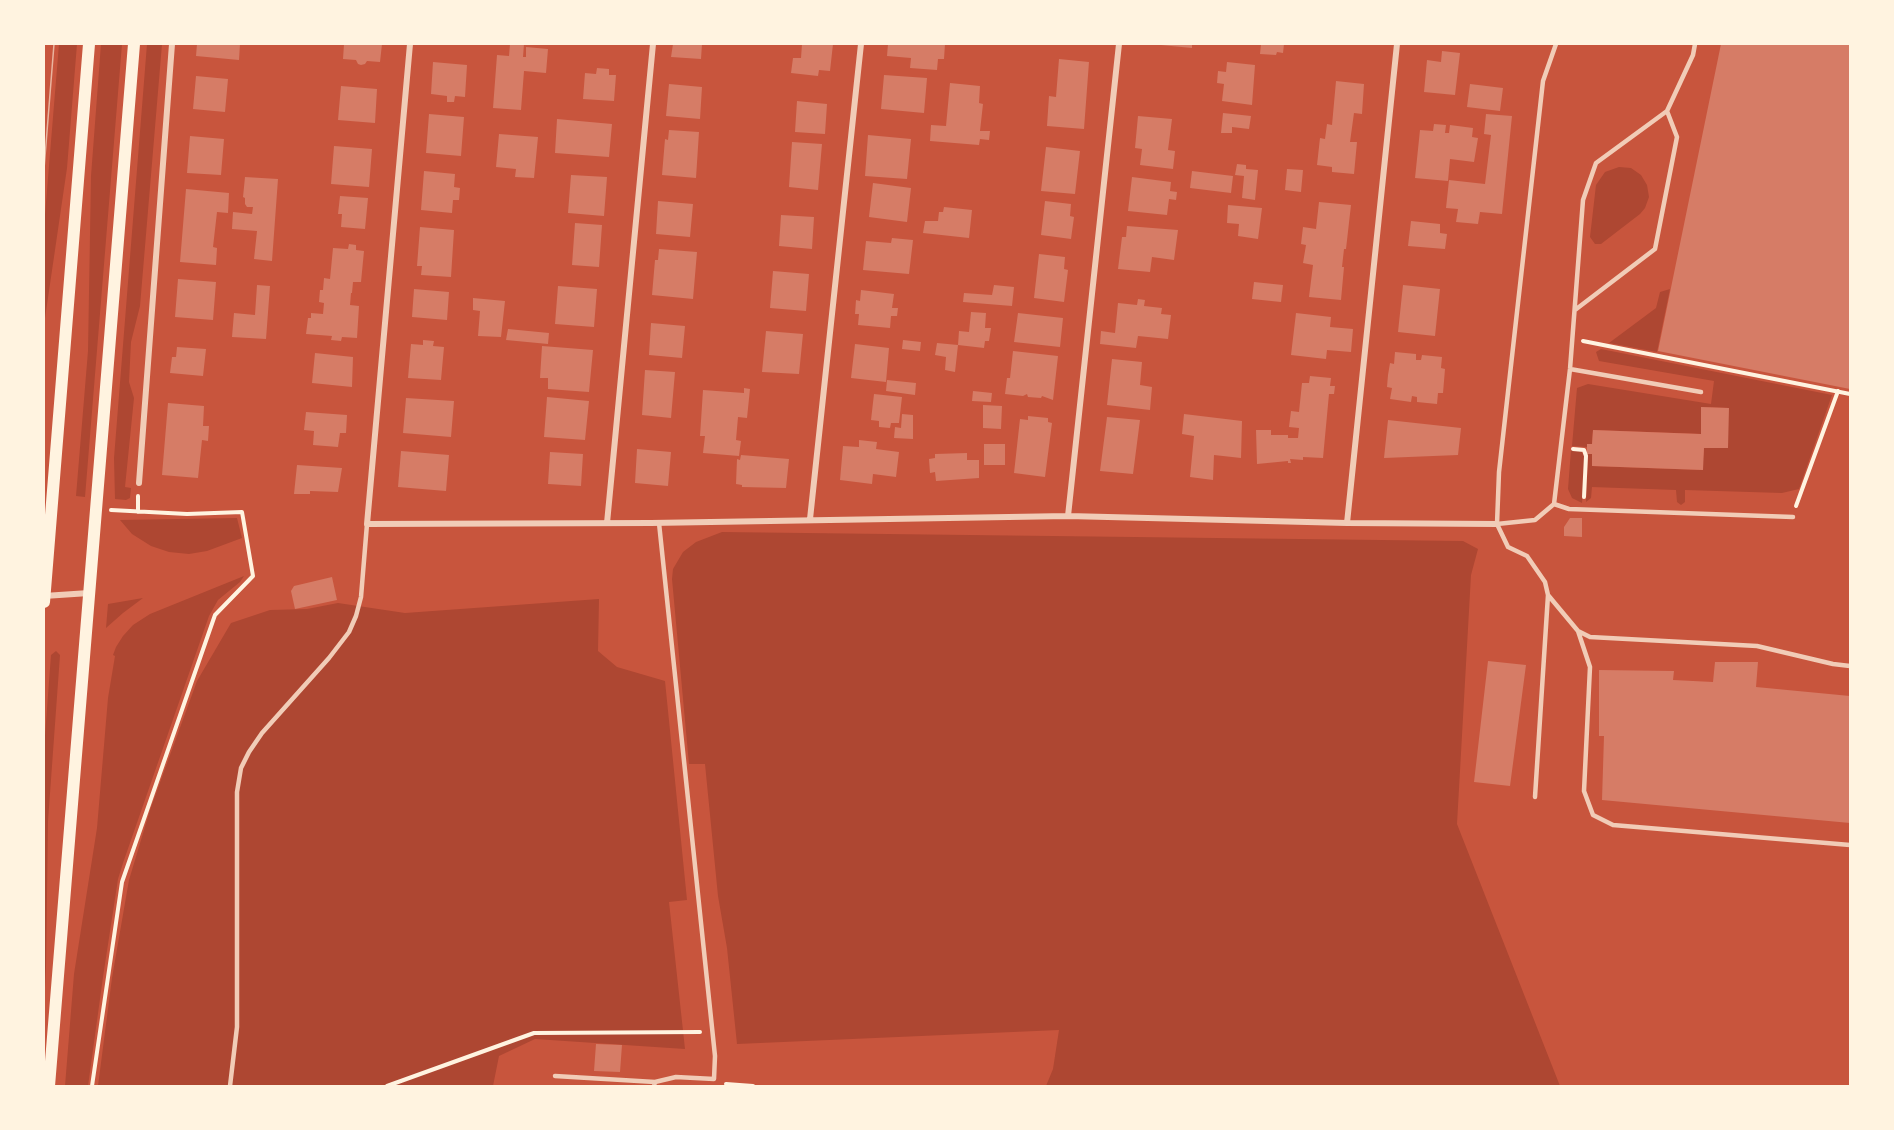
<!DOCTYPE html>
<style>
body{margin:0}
#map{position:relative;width:1894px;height:1130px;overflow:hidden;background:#c8553d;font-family:"PT Sans",sans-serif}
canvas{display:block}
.frame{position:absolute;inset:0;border:45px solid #fff3e0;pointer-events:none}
</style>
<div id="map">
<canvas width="1894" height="1130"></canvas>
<div class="frame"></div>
</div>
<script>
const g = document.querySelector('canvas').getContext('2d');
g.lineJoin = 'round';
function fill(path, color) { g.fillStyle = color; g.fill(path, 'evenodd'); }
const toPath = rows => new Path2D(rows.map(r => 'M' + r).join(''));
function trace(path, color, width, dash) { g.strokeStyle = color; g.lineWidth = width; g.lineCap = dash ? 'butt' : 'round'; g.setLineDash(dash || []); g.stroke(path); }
fill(toPath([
 [59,44,77,44,67,168,44,325,44,227],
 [101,44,122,44,85,497,76,496,88,351,91,176],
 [147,44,162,44,140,306,131,342,129,382,134,398,125,487,131,488,130,498,126,500,115,499,114,458],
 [1619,167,1631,168,1641,175,1647,185,1649,197,1645,208,1640,214,1601,244,1595,244,1590,237,1596,185,1605,172],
 [1670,289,1657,352,1609,343,1656,308,1660,292],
 [1601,349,1832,395,1799,489,1782,493,1685,490,1685,502,1681,505,1677,502,1676,490,1592,487,1591,498,1586,502,1588,454,1592,454,1592,466,1702,470,1704,448,1729,408,1701,407,1701,434,1593,430,1592,444,1587,444,1587,447,1572,446,1577,388,1588,384,1711,404,1714,381,1599,361,1596,352],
 [1571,450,1581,451,1585,457,1582,503,1572,498,1568,489],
 [237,518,242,538,207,551,189,554,169,552,151,546,132,534,120,520],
 [722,532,1463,541,1478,549,1471,575,1457,824,1560,1086,1046,1086,1053,1069,1059,1030,737,1044,727,948,718,896,705,764,689,764,672,579,673,569,683,552,696,542],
 [244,576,240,582,218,600,209,616,123,863,118,879,103,977,88,1086,65,1086,74,974,97,828,108,698,115,656,113,655,116,647,123,636,133,625,150,614],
 [143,598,123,613,106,628,108,604],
 [599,599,598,651,617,667,665,681,687,900,669,902,685,1049,535,1039,499,1056,493,1086,98,1086,112,978,129,880,150,810,197,681,231,623,270,610,307,609,338,603,405,613],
 [56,651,60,655,48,821,46,966,44,1009,44,749,51,655]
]), '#ae4732');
fill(toPath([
 [197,44,240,44,239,60,196,56],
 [344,44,382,44,380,62,367,61,365,64,361,65,358,64,356,60,343,59],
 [510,44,524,44,523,57,526,57,526,47,548,49,546,73,524,71,521,110,493,108,497,55,509,56],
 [673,44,702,44,701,59,671,57],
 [802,44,833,44,830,71,819,70,818,76,791,73,793,58,801,58],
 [888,44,945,44,944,59,938,59,937,70,910,68,911,58,887,56],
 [1161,44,1192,44,1192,48,1161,45],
 [1261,44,1284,44,1283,53,1277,52,1276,55,1260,54],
 [1721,44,1850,44,1850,389,1658,351],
 [1442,51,1460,53,1455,95,1424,92,1427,60,1441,62],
 [1059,59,1089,62,1084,129,1047,126,1049,96,1056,97],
 [433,62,467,65,465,97,455,96,454,102,447,102,447,96,431,94],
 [1227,62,1255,65,1252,105,1222,101,1224,84,1217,83,1218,71,1226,72],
 [597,68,609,69,609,75,616,75,614,101,583,99,585,73,596,74],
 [884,75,927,78,924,113,881,109],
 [196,76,228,79,225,112,193,109],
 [1336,81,1364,84,1362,114,1354,113,1350,142,1357,142,1354,174,1332,172,1332,167,1317,165,1320,138,1325,139,1327,124,1332,125],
 [950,83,980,86,979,103,983,104,980,131,990,131,989,140,980,139,979,145,930,141,931,125,946,126],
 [669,84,702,87,700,119,666,116],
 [1470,84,1503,88,1500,111,1467,107],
 [341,86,377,89,375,123,338,120],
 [797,101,827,104,825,134,795,132],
 [1223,113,1251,116,1249,129,1232,127,1232,133,1221,133],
 [429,114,464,117,461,156,426,153],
 [1486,114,1512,116,1502,214,1480,212,1478,224,1456,222,1458,209,1446,208,1449,180,1485,184,1491,135,1484,134],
 [1138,116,1172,119,1168,150,1175,151,1173,169,1140,165,1142,149,1135,148],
 [557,119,612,124,609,157,555,153],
 [1434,124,1446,125,1445,133,1449,133,1450,125,1473,128,1472,137,1478,138,1474,162,1450,159,1448,181,1415,178,1420,130,1433,131],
 [669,130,699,132,696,178,662,175,665,139,668,140],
 [499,134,538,137,534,178,515,177,516,169,496,167],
 [868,135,911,139,907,179,865,176],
 [190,136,224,139,221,175,187,173],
 [792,142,822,144,818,190,789,187],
 [334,146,372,149,369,187,331,184],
 [1046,147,1080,151,1075,194,1041,191],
 [1237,164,1246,165,1246,169,1258,170,1255,200,1242,198,1244,176,1235,175],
 [1287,169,1303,170,1301,192,1285,190],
 [424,171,455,174,454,187,460,188,459,200,453,200,452,213,421,210],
 [1192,171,1233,176,1231,193,1190,188],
 [571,175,607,177,604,216,568,213],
 [245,177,278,179,272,261,254,259,257,231,232,229,233,212,252,214,253,207,247,207,245,204,245,198,243,197],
 [1132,177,1171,182,1170,191,1177,192,1176,200,1169,199,1167,215,1128,211],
 [873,183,911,188,907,222,869,217],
 [186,189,229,193,228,213,217,212,213,247,217,248,216,265,180,262],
 [340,196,368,198,365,229,341,227,342,214,338,214],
 [658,201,693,204,690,237,656,234],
 [1045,201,1071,204,1070,216,1074,217,1071,239,1041,235],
 [1319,202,1351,205,1346,249,1344,249,1342,267,1344,267,1341,300,1309,297,1313,265,1303,263,1306,245,1301,244,1303,227,1316,229],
 [1228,205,1262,208,1258,239,1238,236,1239,224,1227,223],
 [944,207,972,210,969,238,923,233,925,221,938,221,939,212,943,212],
 [781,215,814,217,812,249,779,246],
 [1411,221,1440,224,1440,233,1447,234,1445,249,1408,246],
 [575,223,602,225,599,267,572,265],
 [1127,226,1178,230,1174,260,1152,257,1150,272,1118,269,1122,237,1126,237],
 [420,227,454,230,451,277,421,275,422,266,417,266],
 [892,238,913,240,909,274,863,270,866,241,891,243],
 [349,244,356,245,356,250,364,251,361,282,353,282,352,293,351,293,350,305,359,306,357,338,342,337,341,341,331,340,332,336,306,334,308,318,311,318,311,313,323,314,324,303,319,302,320,290,323,290,324,278,330,279,333,248,348,249],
 [659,249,697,252,693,299,652,295,655,260,658,260],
 [1039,254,1065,257,1064,269,1068,270,1064,302,1034,298],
 [773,271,809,274,806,311,770,308],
 [178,279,216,282,213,320,175,317],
 [1254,282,1283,285,1281,302,1252,299],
 [257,285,270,286,266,339,232,337,234,313,255,315],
 [994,285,1014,287,1012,306,963,302,964,293,992,295],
 [1403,285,1440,289,1435,336,1398,332],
 [558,286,597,289,594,327,555,324],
 [414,289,449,292,447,320,412,317],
 [861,290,894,294,892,308,898,308,897,316,891,316,890,328,858,325,859,314,855,314,856,300,860,301],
 [473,298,505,301,501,337,478,336,480,311,473,310],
 [1138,299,1145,300,1144,306,1162,308,1161,314,1171,315,1168,339,1138,336,1136,348,1100,344,1101,331,1115,333,1118,303,1137,305],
 [971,312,986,313,985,328,991,328,989,341,985,341,984,348,958,345,959,331,969,332],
 [1018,313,1063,318,1060,347,1014,342],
 [1296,313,1331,317,1330,327,1353,329,1351,352,1327,350,1326,359,1291,355],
 [651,323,685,326,682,358,649,355],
 [508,329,549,333,548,344,506,340],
 [766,331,803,334,799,374,762,372],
 [423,340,434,341,433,346,444,347,441,380,408,378,411,344,423,345],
 [903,340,921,342,920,351,902,349],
 [937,343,958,345,955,372,945,370,946,357,935,355],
 [855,344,889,348,886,382,851,378],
 [542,346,593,350,589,392,548,389,548,378,540,378],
 [177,347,206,349,203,376,170,373,172,357,176,357],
 [1013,351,1058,356,1053,400,1042,396,1041,398,1028,397,1027,394,1023,396,1005,394,1007,378,1010,378],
 [1395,352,1416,354,1416,360,1421,360,1422,355,1442,357,1441,368,1445,369,1443,393,1438,393,1437,404,1417,402,1417,397,1412,396,1411,402,1390,399,1392,388,1387,387,1388,375,1390,363,1394,364],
 [315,353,353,357,352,387,312,383],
 [1112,359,1142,362,1140,385,1152,387,1150,410,1107,405],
 [645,370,675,372,671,418,642,415],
 [1310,376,1331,378,1330,386,1335,386,1334,394,1329,394,1323,458,1303,457,1303,460,1290,459,1291,463,1288,463,1288,461,1257,464,1256,430,1271,430,1271,435,1288,435,1288,438,1298,438,1299,428,1289,427,1291,411,1299,412,1302,383,1309,383],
 [887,380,916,383,915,395,886,391],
 [744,388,750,389,747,418,738,417,736,440,741,441,739,456,703,453,705,436,700,436,703,390,744,393],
 [973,391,992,393,991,402,972,401],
 [874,394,902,397,899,423,891,423,890,428,879,427,879,421,871,420],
 [547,397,589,401,585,440,544,437],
 [406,398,454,401,451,437,403,433],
 [168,403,204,406,203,426,209,426,208,441,202,440,198,478,162,475],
 [983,405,1002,406,1001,429,983,428],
 [1701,407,1729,408,1728,448,1704,448,1703,470,1592,466,1592,454,1587,454,1587,444,1592,444,1593,430,1701,434],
 [306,412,347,415,346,433,340,433,338,447,313,445,314,431,304,430],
 [902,414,913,415,913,439,894,438,895,427,901,428],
 [1184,414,1242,421,1241,458,1214,455,1213,480,1190,477,1194,436,1182,434],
 [1028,416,1048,418,1048,422,1052,423,1045,477,1014,473,1020,419,1028,420],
 [1107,417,1140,420,1133,474,1100,471],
 [1388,420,1461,428,1458,455,1384,458],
 [859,440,877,442,876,449,899,452,896,477,873,474,872,484,840,480,843,446,859,447],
 [984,444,1005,444,1005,465,984,465],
 [637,449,671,452,668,486,635,483],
 [401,451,449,455,446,491,398,487],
 [550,452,583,454,581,486,548,484],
 [967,453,967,460,979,460,979,478,936,481,935,472,930,473,929,459,935,458,935,454],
 [741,455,789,459,786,488,742,487,742,485,736,484,737,459,740,460],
 [297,465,342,468,338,492,310,491,310,494,294,494],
 [1570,518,1582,518,1582,537,1564,536,1564,527],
 [332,577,337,600,295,609,291,591,294,586],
 [1488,661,1526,665,1510,786,1474,782],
 [1715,662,1758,662,1756,687,1850,696,1850,823,1602,800,1604,736,1599,736,1599,670,1674,671,1673,680,1713,682],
 [596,1044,622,1045,620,1072,594,1071]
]), '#d67c66');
trace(toPath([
 [1583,341,1850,394],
 [1573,449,1584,450,1586,456,1584,497],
 [1796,506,1838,391],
 [138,512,138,496],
 [726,1084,753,1086],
 [92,1086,122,882,215,615,253,576,242,512,187,514,111,510],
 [387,1086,534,1033,700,1032]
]), '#fff3e0', 4);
trace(toPath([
 [1575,310,1655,249,1677,137,1667,111],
 [1570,369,1701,392],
 [1554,504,1569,509,1793,517],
 [1497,524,1535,520,1554,504,1570,369,1583,200,1596,163,1667,111,1693,55,1695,44],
 [1548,595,1578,631,1590,637,1757,646,1833,664,1850,666],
 [1578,631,1590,667,1584,791,1593,815,1613,825,1850,845],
 [1535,797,1548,595,1545,582,1527,556,1508,547,1497,524,1499,472,1543,81,1556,44],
 [555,1076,655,1082],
 [230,1086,237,1027,237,792,241,768,249,752,262,733,329,658,349,632,356,616,361,597,367,524],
 [654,1086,655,1082,676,1077,714,1079,715,1056,659,523]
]), '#f1ccb7', 4.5);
trace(toPath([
 [410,44,367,524,651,523,1068,516,1347,523,1497,524],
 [139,483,172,44],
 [1068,516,1119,44],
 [810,519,861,44],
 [607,523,653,44],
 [1347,523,1397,44],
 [44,596,89,593]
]), '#f1ccb7', 6);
trace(toPath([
 [44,602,89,44],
 [49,1086,134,44]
]), '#fff3e0', 12);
trace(toPath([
 [44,169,54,44]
]), '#e9b49f', 1.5);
</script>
